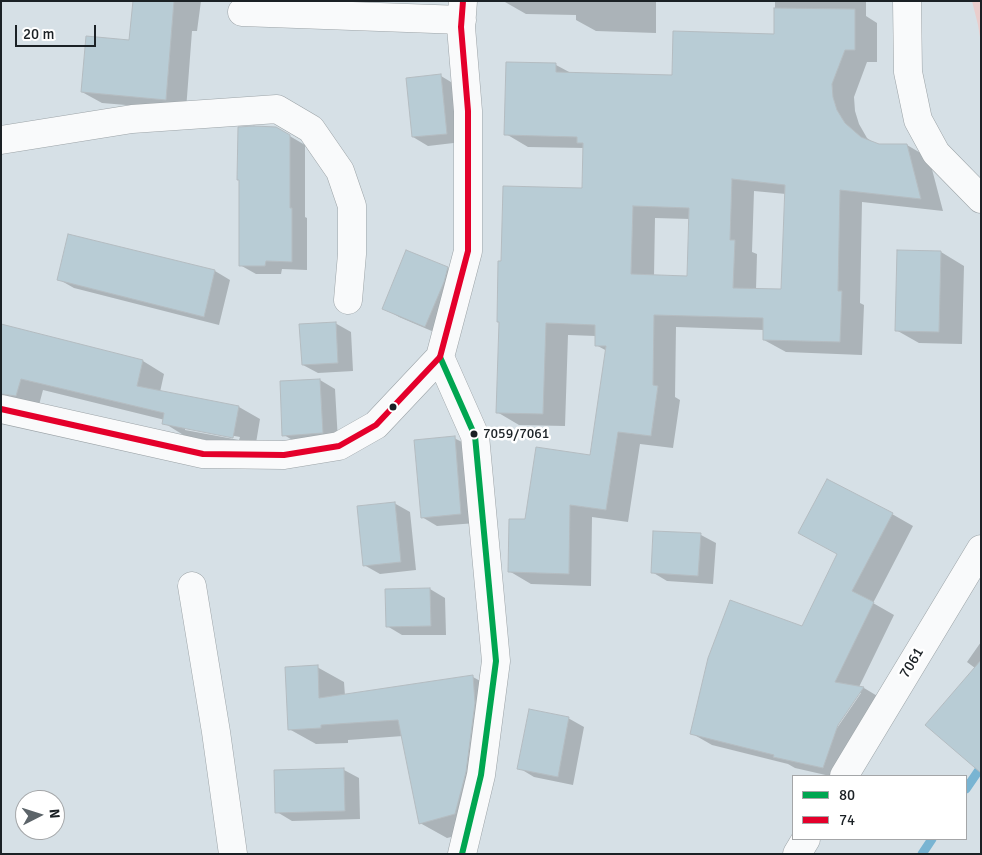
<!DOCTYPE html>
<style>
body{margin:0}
#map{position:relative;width:982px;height:855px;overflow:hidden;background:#d6e0e6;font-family:Signika,sans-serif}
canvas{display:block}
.frame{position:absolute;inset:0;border:2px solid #1b2125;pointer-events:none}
.legend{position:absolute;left:792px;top:775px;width:175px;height:65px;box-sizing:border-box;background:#fff;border:1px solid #a4a6a8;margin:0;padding:6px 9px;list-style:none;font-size:15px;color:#1b2125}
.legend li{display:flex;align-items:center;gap:10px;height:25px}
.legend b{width:25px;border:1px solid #a4a6a8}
.north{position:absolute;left:15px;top:790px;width:50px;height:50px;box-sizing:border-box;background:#fff;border:1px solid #a4a6a8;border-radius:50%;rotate:85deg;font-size:14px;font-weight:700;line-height:20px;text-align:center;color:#1b2125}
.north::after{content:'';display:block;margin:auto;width:18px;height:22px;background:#5c6469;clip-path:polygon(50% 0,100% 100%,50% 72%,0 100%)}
.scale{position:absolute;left:15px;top:25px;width:81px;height:22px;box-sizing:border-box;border:2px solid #1b2125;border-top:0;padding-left:6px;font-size:15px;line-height:18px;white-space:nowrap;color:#1b2125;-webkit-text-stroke:4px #fff;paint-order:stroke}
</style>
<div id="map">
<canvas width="982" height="855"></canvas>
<div class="frame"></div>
<ul class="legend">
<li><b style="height:6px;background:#00a651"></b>80</li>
<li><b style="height:6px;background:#e4002b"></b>74</li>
</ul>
<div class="north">N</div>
<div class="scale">20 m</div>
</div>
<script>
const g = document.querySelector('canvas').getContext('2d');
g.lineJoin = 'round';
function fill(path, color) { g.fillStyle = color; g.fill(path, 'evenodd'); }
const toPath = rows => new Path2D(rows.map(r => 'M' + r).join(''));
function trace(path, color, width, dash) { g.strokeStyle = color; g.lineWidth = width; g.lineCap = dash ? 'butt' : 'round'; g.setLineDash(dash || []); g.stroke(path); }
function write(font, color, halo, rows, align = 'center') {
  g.font = font + ' Signika,sans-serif'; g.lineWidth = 5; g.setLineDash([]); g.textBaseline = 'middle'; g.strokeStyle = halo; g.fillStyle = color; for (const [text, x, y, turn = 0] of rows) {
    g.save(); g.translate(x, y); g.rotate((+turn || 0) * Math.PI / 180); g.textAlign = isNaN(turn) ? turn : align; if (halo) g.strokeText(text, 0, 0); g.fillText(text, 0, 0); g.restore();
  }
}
fill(toPath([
 [972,1,981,1,981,43,978,25]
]), '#eacdcc');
fill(toPath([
 [134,1,201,1,197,31,192,31,186,110,102,103,82,92,130,41],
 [656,1,656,33,596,31,576,20,576,15,526,14,505,2],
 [775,1,866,1,866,16,877,23,877,62,867,62,854,97,855,111,859,124,867,138,874,143,879,145,907,145,929,158,943,211,862,202,860,303,864,305,862,355,786,352,764,340,764,330,676,327,675,397,680,400,673,448,640,444,628,522,592,517,591,586,531,584,509,571,527,520,591,456,607,351,596,345,596,336,568,335,565,426,519,425,497,412,500,322,498,321,502,262,584,189,585,148,528,147,506,134,507,63,556,65,571,73,673,76,775,35],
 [754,191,786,194,783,291,756,290,757,254,752,252],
 [655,218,690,219,688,277,654,276],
 [441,76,456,85,462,142,428,146,413,137],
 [276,128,305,145,305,217,307,218,307,270,282,269,281,274,256,274,240,265],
 [941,252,964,266,962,344,919,343,896,330],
 [447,268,463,277,441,335,399,317,384,308],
 [215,271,230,280,219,325,74,288,58,279],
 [335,323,351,332,353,371,318,373,303,365],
 [1,325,143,361,164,374,160,392,239,407,260,419,255,449,185,436,164,423,165,420,43,390,39,405,1,394],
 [185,427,240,437,239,440,185,430],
 [320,380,335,389,338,441,299,444,284,435],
 [454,438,470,446,476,523,437,526,422,517],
 [394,503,410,512,416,570,380,574,364,565],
 [892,514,913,526,873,603,894,615,859,687,864,688,884,700,845,776,830,776,795,768,788,764,712,745,691,733,802,628],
 [858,693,861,693,835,731,833,729],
 [701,535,716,543,713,584,667,581,652,572],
 [430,589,445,598,446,635,402,635,387,626],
 [981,642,981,771,975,668,967,662],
 [317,667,344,682,345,696,473,677,500,692,501,719,492,788,482,830,447,838,420,823,403,736,348,740,348,743,316,744,289,729],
 [568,718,584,727,573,785,534,777,519,768],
 [344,770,359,778,360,819,292,821,277,812]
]), '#0003');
trace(toPath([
 [966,789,981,767],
 [922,854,932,839]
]), '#79b4d2', 9);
const building = toPath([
 [133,1,174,1,166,100,81,92,86,36,129,40,133,1],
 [774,8,855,9,855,50,845,50,832,84,833,97,837,110,845,123,861,137,879,144,907,144,921,199,840,190,838,291,842,291,840,342,763,340,763,318,654,315,653,385,658,386,651,436,618,432,606,510,570,505,569,574,508,572,509,519,525,519,536,447,590,455,606,346,595,346,595,325,546,323,543,414,496,413,499,322,497,322,498,261,501,261,503,186,582,188,583,143,577,143,577,137,504,135,506,62,556,63,556,72,672,75,673,31,774,34,774,8],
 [732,179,785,185,781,289,733,288,735,240,730,240,732,179],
 [633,206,689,208,687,276,631,274,633,206],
 [441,74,447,134,412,137,406,78,441,74],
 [254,126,276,127,290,135,290,208,292,208,292,262,266,261,265,266,239,266,239,180,237,180,238,127,254,126],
 [68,234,215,270,204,317,57,280,68,234],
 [406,250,448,267,444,282,425,327,382,309,406,250],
 [897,250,941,251,939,332,895,331,897,250],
 [336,322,338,363,302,365,299,324,336,322],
 [1,324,143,360,137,386,239,406,233,438,162,424,164,413,21,379,16,396,1,394,1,324],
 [320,379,323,433,282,436,280,381,320,379],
 [455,436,461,514,421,518,414,440,455,436],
 [827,479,893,513,852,591,874,602,835,682,864,687,838,725,823,768,773,757,774,755,690,734,708,658,730,600,802,626,837,554,798,533,827,479],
 [395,502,401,562,363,566,357,506,395,502],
 [653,531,701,533,698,576,651,573,653,531],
 [430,588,431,626,386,627,385,589,430,588],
 [981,660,981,773,925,725,981,660],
 [318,665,319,698,473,675,475,703,466,772,455,814,419,824,398,720,321,725,321,728,288,730,285,667,318,665],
 [529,709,569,717,558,777,517,769,529,709],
 [344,768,345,811,275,813,274,770,344,768]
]);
fill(building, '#b8ccd5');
trace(building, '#b4bcc1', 1);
const minor = toPath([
 [907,1,908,72,918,120,936,153,981,199],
 [242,12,462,20],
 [1,140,132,119,277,109,311,129,340,171,352,206,352,254,348,300],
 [440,357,475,436,496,661,481,775,462,854],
 [1,409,203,454,284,455,339,446,376,425,440,357,468,251,468,111,461,27,463,1],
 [192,586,216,732,233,854],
 [844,776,981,549],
 [797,854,806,839]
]);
trace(minor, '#9ca3a7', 29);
trace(minor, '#f9fafb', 28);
trace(toPath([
 [440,357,475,436,496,661,481,775,462,854]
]), '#00a651', 6);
trace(toPath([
 [1,409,203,454,284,455,339,446,376,425,440,357,468,251,468,111,461,27,463,1]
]), '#e4002b', 6);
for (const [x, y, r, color] of [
 [393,407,4.5,"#1b2125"],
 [474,434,4.5,"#1b2125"]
]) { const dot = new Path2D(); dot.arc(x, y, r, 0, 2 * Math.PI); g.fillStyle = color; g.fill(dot); trace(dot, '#fff', 2); }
write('14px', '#1b2125', '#fff', [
 ["7059/7061",483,434]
], 'left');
write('15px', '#1b2125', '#fff', [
 ["7061",912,663,-59]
]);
</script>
